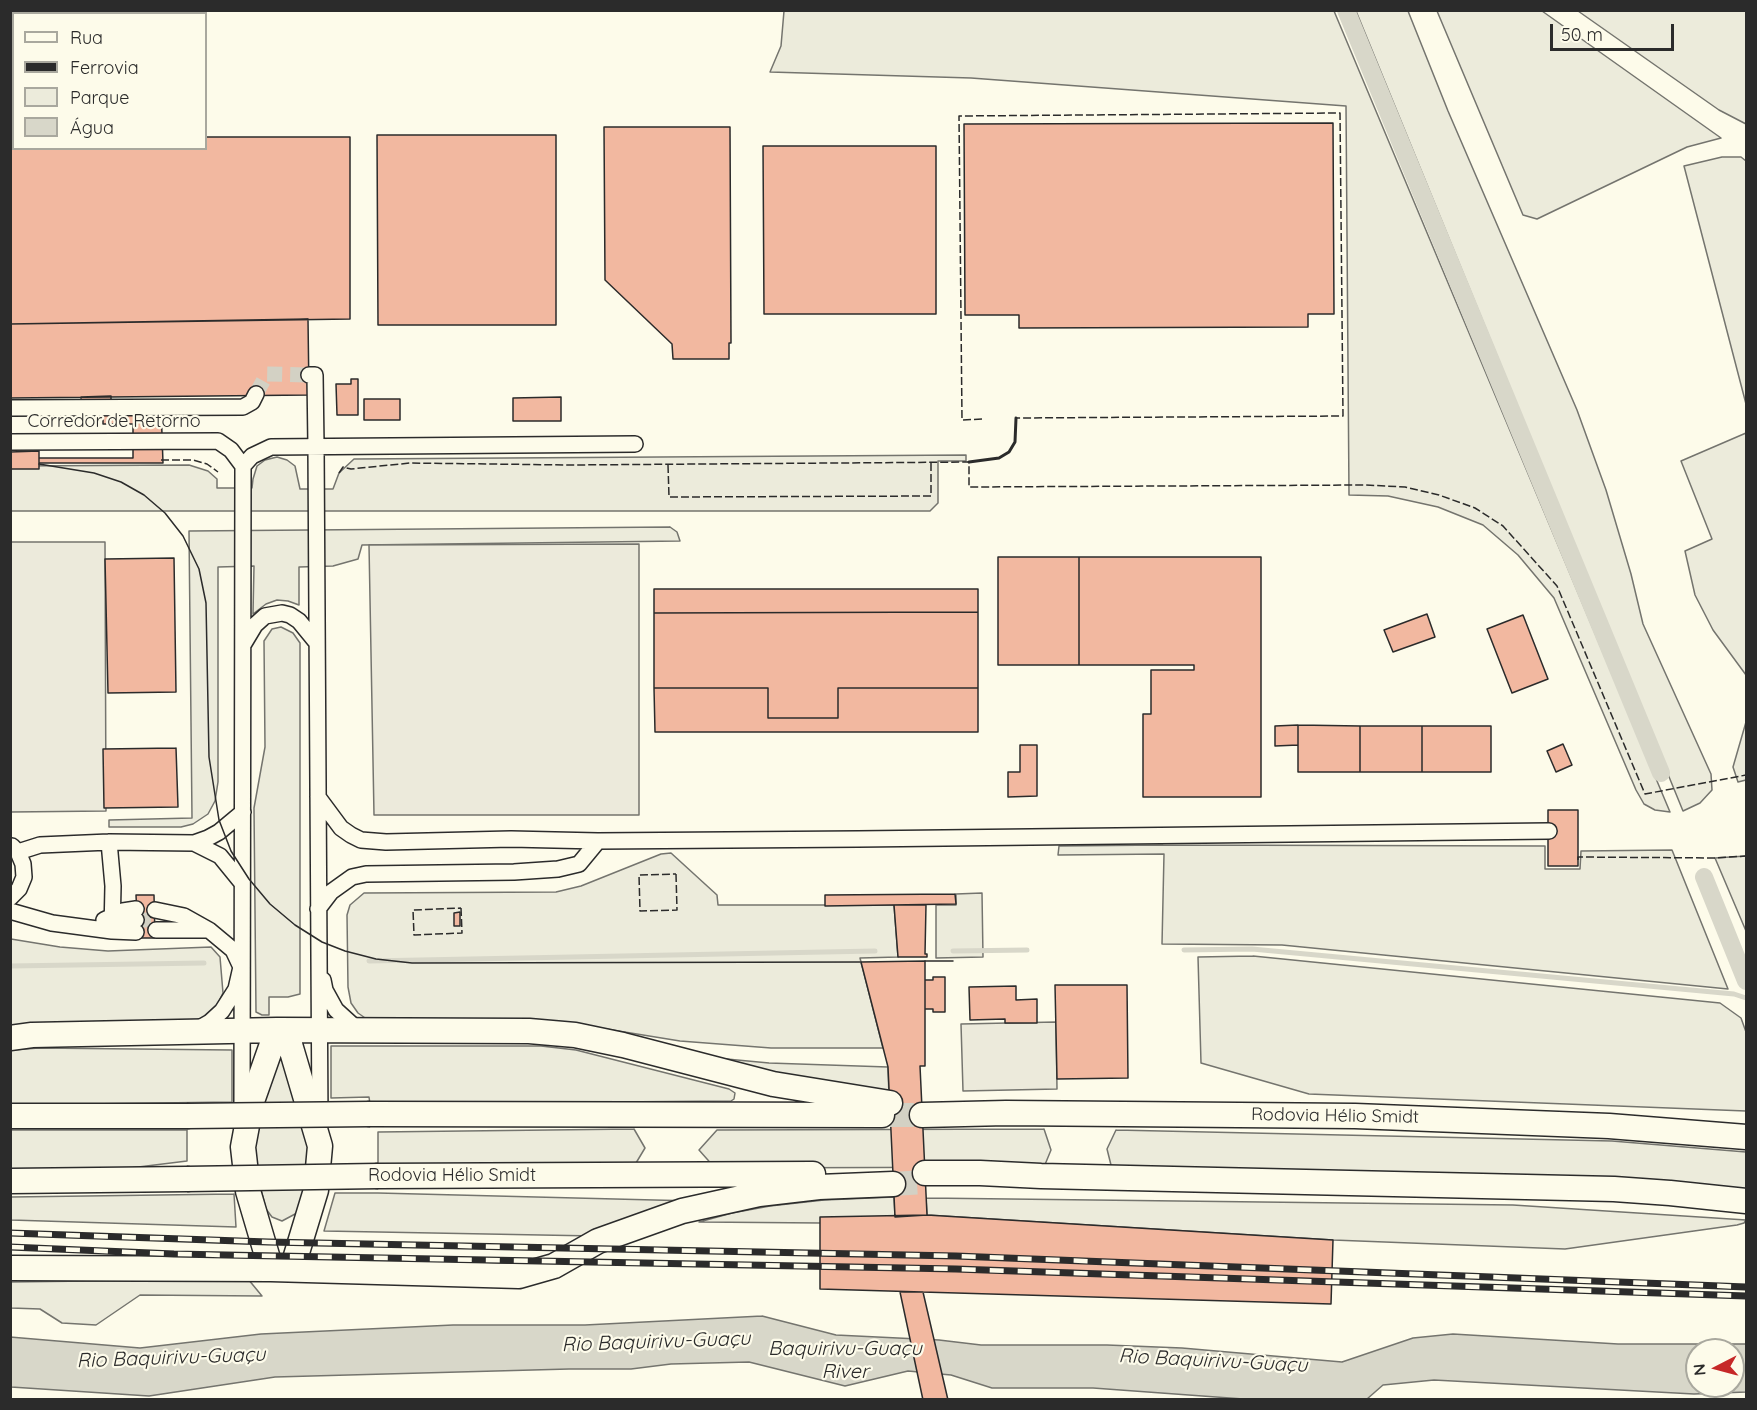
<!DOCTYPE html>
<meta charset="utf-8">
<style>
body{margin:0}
#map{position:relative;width:1757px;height:1410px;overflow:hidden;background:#fdfbea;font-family:Quicksand,sans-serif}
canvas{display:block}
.frame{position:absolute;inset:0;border:12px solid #2b2b2b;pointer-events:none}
.legend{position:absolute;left:12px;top:12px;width:195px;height:138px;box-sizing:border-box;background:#fdfbea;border:2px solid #a9a89e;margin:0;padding:8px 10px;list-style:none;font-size:18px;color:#2b2b2b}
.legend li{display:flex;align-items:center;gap:12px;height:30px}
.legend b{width:30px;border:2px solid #a9a89e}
.north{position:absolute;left:1685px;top:1338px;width:60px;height:60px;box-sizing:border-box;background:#fdfbea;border:2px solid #a9a89e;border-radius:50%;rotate:264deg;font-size:16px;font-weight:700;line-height:24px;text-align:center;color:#2b2b2b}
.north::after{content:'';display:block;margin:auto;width:21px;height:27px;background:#c62828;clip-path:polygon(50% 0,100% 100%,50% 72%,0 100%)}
.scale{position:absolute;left:1550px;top:24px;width:124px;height:27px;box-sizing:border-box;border:3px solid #2b2b2b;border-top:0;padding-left:8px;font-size:18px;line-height:21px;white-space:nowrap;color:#2b2b2b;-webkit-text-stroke:4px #fdfbea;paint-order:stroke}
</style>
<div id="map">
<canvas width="1757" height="1410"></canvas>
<div class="frame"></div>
<ul class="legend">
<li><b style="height:8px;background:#fdfbea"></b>Rua</li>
<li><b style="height:8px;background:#2b2b2b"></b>Ferrovia</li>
<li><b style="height:16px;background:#ecebdb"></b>Parque</li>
<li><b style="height:16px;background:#d8d7c9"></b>Água</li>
</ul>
<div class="north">N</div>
<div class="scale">50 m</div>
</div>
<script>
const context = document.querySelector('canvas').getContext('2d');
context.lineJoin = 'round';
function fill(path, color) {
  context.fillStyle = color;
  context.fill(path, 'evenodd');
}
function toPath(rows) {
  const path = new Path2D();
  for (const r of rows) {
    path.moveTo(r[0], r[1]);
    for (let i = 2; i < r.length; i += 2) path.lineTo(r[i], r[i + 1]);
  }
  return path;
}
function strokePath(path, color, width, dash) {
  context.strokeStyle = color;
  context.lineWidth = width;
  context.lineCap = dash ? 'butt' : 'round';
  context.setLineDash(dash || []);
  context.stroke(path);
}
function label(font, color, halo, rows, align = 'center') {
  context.font = font + ' Quicksand,sans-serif';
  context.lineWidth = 4.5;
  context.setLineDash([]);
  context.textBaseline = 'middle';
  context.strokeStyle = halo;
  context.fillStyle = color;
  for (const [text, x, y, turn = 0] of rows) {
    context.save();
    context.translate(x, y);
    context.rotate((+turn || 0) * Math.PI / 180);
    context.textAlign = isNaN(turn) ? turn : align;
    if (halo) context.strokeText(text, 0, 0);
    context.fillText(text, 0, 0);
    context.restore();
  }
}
const green = toPath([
 [784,11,1334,11,1670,812,1655,810,1644,804,1636,790,1554,598,1518,555,1483,525,1438,507,1388,496,1349,495,1346,106,971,78,770,72,781,46,784,11],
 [1356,11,1408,11,1448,111,1577,410,1606,490,1631,574,1643,624,1711,774,1712,790,1700,803,1683,811,1356,11],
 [1437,11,1542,11,1721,138,1687,147,1537,219,1523,215,1437,11],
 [1578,11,1746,11,1746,124,1719,110,1578,11],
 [1722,157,1741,157,1746,161,1746,404,1684,166,1722,157],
 [1746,433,1746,675,1713,630,1695,595,1685,551,1712,539,1681,461,1746,433],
 [966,455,966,461,938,461,938,503,930,511,11,511,10,466,189,465,208,471,217,479,217,488,252,488,253,479,257,466,265,460,277,457,287,460,295,466,300,489,333,489,339,473,354,459,966,455],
 [670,527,677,532,680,541,362,545,358,559,333,566,299,567,299,605,288,601,277,600,266,604,253,614,254,566,218,567,218,782,215,801,208,814,193,824,181,827,109,827,109,820,192,818,189,531,670,527],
 [281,627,293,633,300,643,300,994,288,997,269,997,269,1015,262,1015,256,1012,254,808,265,747,264,641,272,629,281,627],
 [1746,722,1746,780,1738,782,1733,767,1746,722],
 [1163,845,1545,846,1545,869,1580,869,1581,851,1672,850,1728,989,1282,945,1162,944,1164,854,1058,855,1059,846,1163,845],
 [671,853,717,895,718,905,894,905,898,957,860,958,883,1048,771,1048,680,1041,606,1029,538,1022,368,1020,358,1013,351,1003,348,987,347,915,350,905,364,893,556,892,581,886,661,854,671,853],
 [1746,856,1746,931,1715,858,1746,856],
 [982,893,983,957,936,958,936,905,956,905,956,894,982,893],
 [11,939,60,947,108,951,211,947,220,957,223,993,217,1005,209,1015,199,1021,11,1032,11,939],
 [1253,956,1720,1003,1741,1018,1746,1032,1746,1111,1309,1094,1201,1063,1198,957,1253,956],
 [331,1046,541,1046,576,1050,729,1089,735,1093,734,1099,731,1101,370,1104,369,1097,331,1098,331,1046],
 [39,1048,232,1050,232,1102,11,1105,11,1050,39,1048],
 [695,1056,769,1063,888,1067,889,1097,695,1056],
 [281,1057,288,1062,309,1142,303,1203,297,1213,282,1221,272,1217,266,1209,257,1174,255,1145,267,1077,281,1057],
 [634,1129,645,1148,633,1168,378,1171,378,1132,634,1129],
 [1044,1129,1051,1150,1044,1167,715,1168,699,1150,717,1130,1044,1129],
 [10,1130,187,1130,187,1161,114,1170,11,1170,10,1130],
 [1116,1130,1612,1141,1746,1152,1746,1189,1670,1183,1112,1169,1107,1149,1116,1130],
 [335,1193,378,1193,694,1201,595,1236,324,1231,335,1193],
 [234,1194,236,1227,11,1220,11,1197,234,1194],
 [894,1197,895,1217,821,1223,699,1222,732,1213,770,1206,824,1200,894,1197],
 [926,1198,1513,1205,1746,1220,1744,1223,1737,1225,1565,1249,1333,1240,927,1215,926,1198],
 [248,1279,262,1296,140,1295,96,1325,62,1323,40,1309,11,1308,10,1282,248,1279]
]);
const parking = toPath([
 [10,542,105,542,106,811,11,812,10,542],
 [639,544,639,815,374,815,369,545,639,544],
 [1056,1022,1057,1089,963,1091,961,1024,1056,1022]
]);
const water = toPath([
 [762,1316,836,1335,939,1340,981,1345,1107,1345,1182,1348,1342,1362,1413,1338,1453,1334,1618,1344,1746,1344,1746,1392,1694,1394,1434,1380,1383,1385,1367,1399,1257,1400,1093,1388,992,1388,951,1375,908,1371,845,1386,749,1362,671,1364,631,1369,569,1369,275,1377,149,1396,11,1387,10,1337,140,1348,261,1334,453,1325,585,1325,762,1316],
 [1697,1350,1733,1350,1733,1386,1697,1386,1697,1350]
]);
const stream = toPath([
 [1184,950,1252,949,1734,994,1746,998],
 [953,951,1027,950],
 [369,961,875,951],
 [10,966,204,963]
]);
const canal = toPath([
 [1346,10,1661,773],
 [1704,877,1746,981]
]);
const building = toPath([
 [1333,123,1334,314,1308,314,1308,327,1019,328,1019,315,965,315,964,124,1333,123],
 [604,127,730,127,731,343,729,343,729,359,673,359,672,344,605,280,604,127],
 [10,133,14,134,14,148,206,148,206,137,350,137,350,319,10,324,10,133],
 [377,135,556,135,556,325,378,325,377,135],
 [763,146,936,146,936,314,764,314,763,146],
 [308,319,309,395,10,398,10,324,308,319],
 [351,379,358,379,358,415,337,415,336,384,351,384,351,379],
 [111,396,111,408,161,406,163,463,39,463,39,458,133,458,133,424,103,424,103,409,81,409,81,397,111,396],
 [561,397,561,421,513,421,513,398,561,397],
 [364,399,400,399,400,420,364,420,364,399],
 [39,451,39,469,10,469,10,452,39,451],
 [998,557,1079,557,1079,665,998,665,998,557],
 [1079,557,1261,557,1261,797,1143,797,1143,714,1151,714,1151,670,1194,670,1194,665,1079,665,1079,557],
 [174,558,176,692,108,693,105,559,174,558],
 [654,589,978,589,978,612,654,613,654,589],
 [978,612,978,688,838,688,838,718,768,718,768,688,654,688,654,613,978,612],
 [1427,614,1435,637,1393,652,1384,630,1427,614],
 [1523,615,1548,679,1512,693,1487,629,1523,615],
 [654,688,768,688,768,718,838,718,838,688,978,688,978,732,655,732,654,688],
 [1298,725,1298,745,1275,746,1275,726,1298,725],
 [1298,725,1360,726,1360,772,1298,772,1298,725],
 [1360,726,1422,726,1422,772,1360,772,1360,726],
 [1422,726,1491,726,1491,772,1422,772,1422,726],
 [1563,744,1572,765,1556,772,1547,751,1563,744],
 [1020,745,1037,745,1037,796,1008,797,1008,772,1020,772,1020,745],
 [176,748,178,807,104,808,103,749,176,748],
 [1548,810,1578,810,1578,866,1548,866,1548,810],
 [955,894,956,904,825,906,825,895,955,894],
 [136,895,154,895,155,938,138,938,136,895],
 [894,905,926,905,925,954,927,954,927,957,898,957,894,905],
 [460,912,460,926,454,926,454,913,460,912],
 [925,961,925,1066,920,1066,927,1215,895,1217,888,1067,861,962,925,961],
 [933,977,945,977,945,1012,933,1012,933,1009,925,1009,925,980,933,980,933,977],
 [1055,985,1127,985,1128,1078,1057,1079,1055,985],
 [1016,986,1016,1000,1037,999,1037,1023,1005,1023,1005,1019,970,1020,969,987,1016,986],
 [927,1215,1333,1240,1331,1304,820,1289,820,1217,927,1215],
 [900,1292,923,1292,948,1400,923,1400,900,1292]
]);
const streetTunnel = toPath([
 [256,394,267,374,309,375],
 [136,920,155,920]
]);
const primaryTunnel = toPath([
 [890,1115,922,1115],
 [893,1184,925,1182]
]);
const street = toPath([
 [309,375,315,375,316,446,320,1122],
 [10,408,243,407,252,402,256,394],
 [10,442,218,441,231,450,243,466],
 [243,645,255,625,265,616,282,613,290,615,299,621,317,643],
 [318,797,341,828,351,835,361,840,386,842,511,839,598,841,858,839,1549,831],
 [109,842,113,886,112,931],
 [194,843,220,856,242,883],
 [18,852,40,845,109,842,194,843,208,838,219,832,243,812],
 [10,898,19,889,24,877,23,864,18,852,12,846],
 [318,909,331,892,352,877,366,874,514,872,558,869,579,864,598,841],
 [155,910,184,916,209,930,233,950,241,967,236,989,222,1011,210,1022,196,1030],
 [10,911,52,923,112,931,136,932],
 [104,920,123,911,136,909],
 [112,923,136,920],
 [156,930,209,930],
 [323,980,325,990,336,1010,358,1030],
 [242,1114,243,466,252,456,271,447,635,444]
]);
const primary = toPath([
 [286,1031,320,1146,316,1190,292,1269],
 [10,1038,32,1035,277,1030,529,1031,575,1035,623,1045,773,1084,890,1103],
 [370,1114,882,1115],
 [922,1115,1006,1113,1355,1116,1609,1126,1746,1137],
 [10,1116,187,1116],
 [925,1173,980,1173,1041,1176,1614,1189,1670,1193,1746,1201],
 [378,1176,813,1174],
 [10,1181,187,1179],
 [10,1268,271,1269,519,1276,554,1266,598,1241,682,1211,759,1194,819,1187,893,1184],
 [271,1269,248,1191,243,1147,251,1104,277,1030]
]);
const tram = toPath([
 [39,464,94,473,121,482,144,495,165,513,183,536,199,569,206,603,209,757,219,820,231,851,249,879,270,904,295,925,322,942,345,951,376,959,412,963,860,962],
 [925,961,953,961]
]);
const rail = toPath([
 [10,1233,268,1242,956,1256,1746,1287],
 [10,1247,174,1254,956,1269,1746,1296]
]);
const primaryBridge = toPath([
 [187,1116,370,1114],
 [187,1179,378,1176]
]);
const fence = toPath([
 [982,419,962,420,959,116,1340,113,1343,416,1016,418],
 [161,460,193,460,207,464,218,472],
 [668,465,669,497,931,496,931,462],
 [339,473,343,467,351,469,410,463,569,465,969,462,969,487,1366,485,1405,487,1439,495,1475,508,1503,526,1557,586,1645,794,1746,775],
 [1578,860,1578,857,1715,858,1746,856],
 [676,874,677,910,640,911,639,875,676,874],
 [461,908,462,933,414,935,413,910,461,908]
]);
const wall = toPath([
 [969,462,999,458,1009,452,1015,442,1016,418]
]);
const streetNames = [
 ["Corredor de Retorno",114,422],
 ["Rodovia Hélio Smidt",1335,1116,1],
 ["Rodovia Hélio Smidt",452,1176]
];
const waterNames = [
 ["Rio Baquirivu-Guaçu",656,1342,-2],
 ["Baquirivu-Guaçu",845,1349],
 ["River",845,1372],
 ["Rio Baquirivu-Guaçu",171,1358,-2],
 ["Rio Baquirivu-Guaçu",1213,1361,3]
];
fill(green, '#ecebdb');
strokePath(green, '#74746e', 1.5);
fill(parking, '#eceadb');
strokePath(parking, '#74746e', 1.5);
fill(water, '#d8d7c9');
strokePath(water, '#74746e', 1.5);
strokePath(stream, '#d8d7c9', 5);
strokePath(canal, '#d8d7c9', 18);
fill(building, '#f2b8a0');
strokePath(building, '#2b2b2b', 1.5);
strokePath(streetTunnel, '#d3d1c4', 15, [15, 8]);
strokePath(primaryTunnel, '#d3d1c4', 24, [24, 12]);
strokePath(street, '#2b2b2b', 18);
strokePath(primary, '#2b2b2b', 27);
strokePath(street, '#fdfbea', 15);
strokePath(primary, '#fdfbea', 24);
strokePath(tram, '#2b2b2b', 1.5);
strokePath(rail, '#2b2b2b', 7);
strokePath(rail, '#fdfbea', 4.5, [14]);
strokePath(primaryBridge, '#2b2b2b', 27, []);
strokePath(primaryBridge, '#fdfbea', 24);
strokePath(fence, '#2b2b2b', 1.5, [8, 3]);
strokePath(wall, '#2b2b2b', 3);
label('18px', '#2b2b2b', '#fdfbea', streetNames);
label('italic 20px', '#2b2b2b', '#fdfbea', waterNames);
</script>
